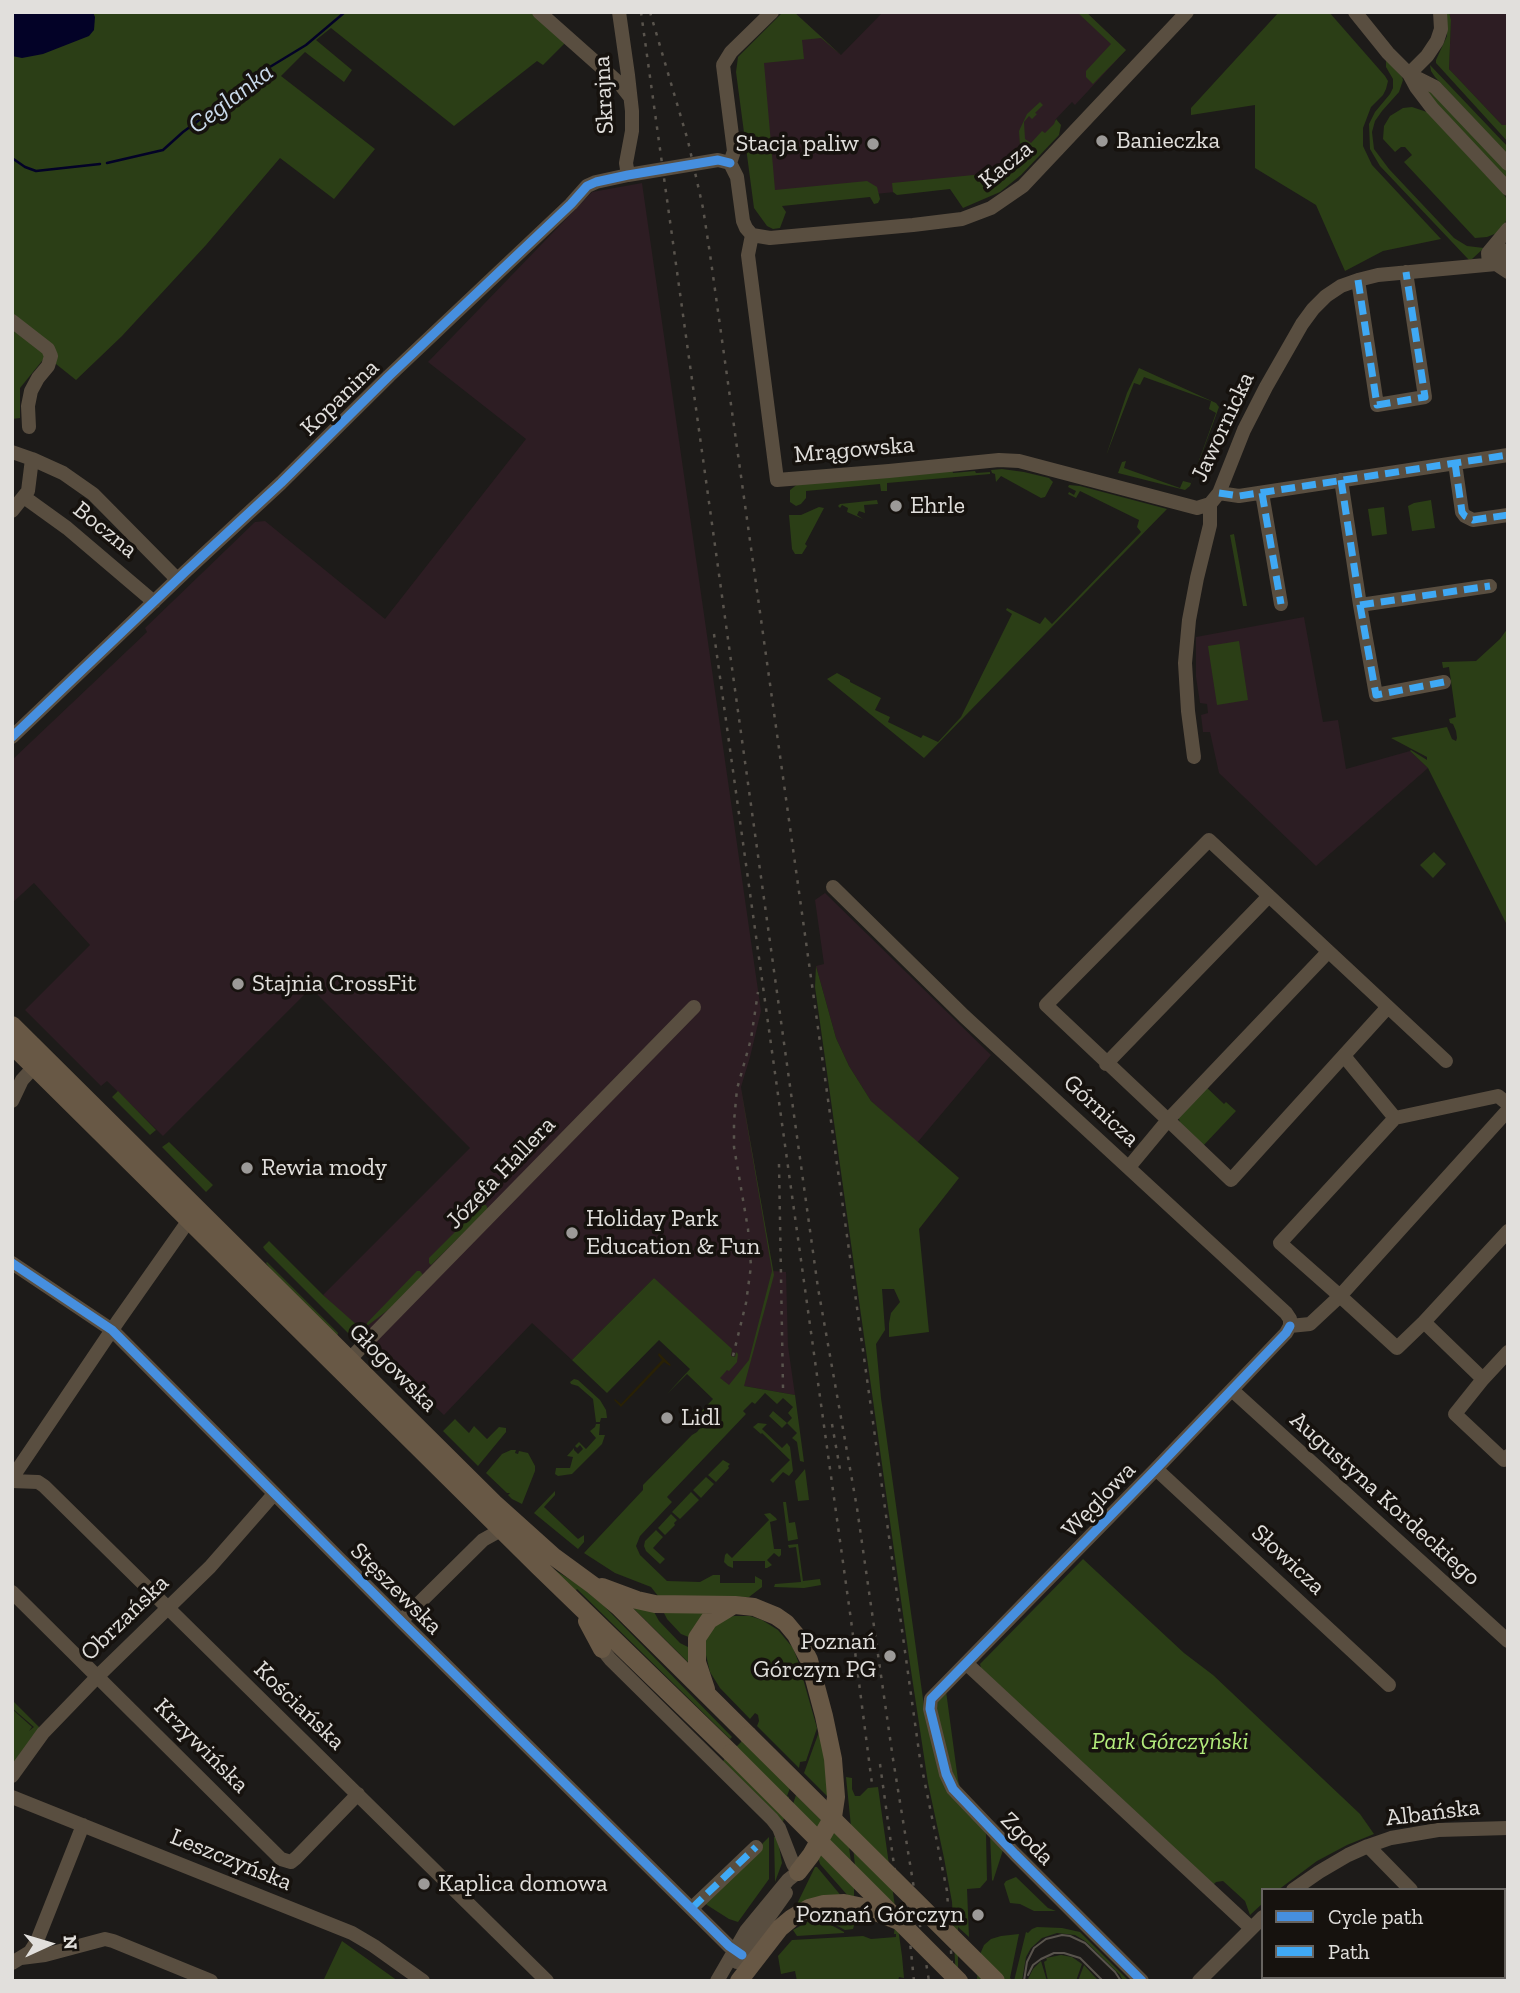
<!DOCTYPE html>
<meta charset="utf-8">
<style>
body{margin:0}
#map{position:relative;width:1520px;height:1993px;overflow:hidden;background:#1d1b19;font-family:"Zilla Slab",serif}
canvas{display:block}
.frame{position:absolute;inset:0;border:14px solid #e1dfdc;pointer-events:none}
.legend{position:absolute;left:1261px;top:1888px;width:245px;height:91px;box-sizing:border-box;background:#16120e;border:2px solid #676460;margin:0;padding:9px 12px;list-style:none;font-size:21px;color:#e1dfdc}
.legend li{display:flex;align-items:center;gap:14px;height:35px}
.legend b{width:35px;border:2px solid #676460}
.north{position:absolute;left:14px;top:1909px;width:70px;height:70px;-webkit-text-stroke:5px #16120e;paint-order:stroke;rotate:86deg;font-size:19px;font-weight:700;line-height:28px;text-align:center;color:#e1dfdc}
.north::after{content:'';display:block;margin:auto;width:24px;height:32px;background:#e1dfdc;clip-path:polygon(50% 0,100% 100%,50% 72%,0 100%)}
</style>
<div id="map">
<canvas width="1520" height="1993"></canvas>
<div class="frame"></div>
<ul class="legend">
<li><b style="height:9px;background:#468fdf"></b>Cycle path</li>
<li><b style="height:9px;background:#3fa9f5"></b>Path</li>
</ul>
<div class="north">N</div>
</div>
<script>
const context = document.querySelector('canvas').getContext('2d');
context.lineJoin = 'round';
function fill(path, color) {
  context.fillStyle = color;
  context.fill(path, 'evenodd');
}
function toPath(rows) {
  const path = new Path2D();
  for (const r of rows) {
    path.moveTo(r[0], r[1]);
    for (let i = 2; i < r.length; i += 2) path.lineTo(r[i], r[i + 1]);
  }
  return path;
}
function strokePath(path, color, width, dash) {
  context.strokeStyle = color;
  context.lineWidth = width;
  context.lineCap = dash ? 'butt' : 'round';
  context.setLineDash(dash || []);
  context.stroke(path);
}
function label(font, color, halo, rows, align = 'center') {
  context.font = font + ' "Zilla Slab",serif';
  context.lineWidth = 7;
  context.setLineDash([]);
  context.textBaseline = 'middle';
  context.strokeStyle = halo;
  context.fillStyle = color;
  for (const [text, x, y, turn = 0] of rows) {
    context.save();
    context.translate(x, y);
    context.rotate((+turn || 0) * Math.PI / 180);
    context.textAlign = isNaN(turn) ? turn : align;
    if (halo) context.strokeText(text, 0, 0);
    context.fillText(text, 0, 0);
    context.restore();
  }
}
const industrial = toPath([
 [794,12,841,55,883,12,1086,12,1126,50,1075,105,1072,102,1055,120,1055,126,996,182,774,204,762,60],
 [1449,12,1508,12,1508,125,1502,125,1449,69,1451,20],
 [642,183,761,1011,750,1057,741,1087,773,1271,786,1272,788,1346,795,1395,744,1386,729,1402,654,1278,572,1360,532,1323,444,1415,372,1349,374,1345,323,1295,470,1148,311,988,163,1136,107,1081,101,1086,25,1010,90,945,34,883,12,903,12,760,147,632,145,628,255,522,265,521,385,619,526,439,428,362,592,192],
 [825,893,991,1055,917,1143,871,1101,849,1066,836,1038,816,966,824,964,815,900]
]);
const education = toPath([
 [1304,617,1323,722,1338,720,1346,769,1410,751,1428,768,1316,866,1219,773,1210,732,1203,732,1201,715,1208,713,1207,704,1200,703,1196,677,1196,637]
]);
const green = toPath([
 [12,12,532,12,565,43,543,65,537,61,454,126,331,28,316,40,352,70,344,82,305,52,281,76,375,149,334,199,280,158,206,245,122,336,76,380,46,356,20,388,20,418,12,419],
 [783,12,794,12,841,55,821,38,802,40,804,59,764,63,775,190,867,181,877,187,880,199,878,203,874,204,870,197,782,206,786,212,780,228,773,229,767,226,754,208,736,72,738,57],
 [1077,12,1086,12,1126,50,1093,84,1086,77,1086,71,1111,44],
 [1279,12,1329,12,1385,76,1388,81,1386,89,1383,95,1371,107,1363,128,1363,146,1372,165,1441,239,1383,251,1345,271,1316,205,1255,168,1255,105,1191,115,1191,108],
 [1447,12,1449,12,1451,20,1449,69,1502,125,1508,125,1508,142,1436,63,1436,60,1447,36],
 [1386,59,1402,77,1403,80,1399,92,1382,111,1375,121,1372,132,1374,149,1389,169,1454,238,1467,246,1484,248,1472,259,1469,260,1380,166,1370,149,1369,124,1375,112,1390,94,1393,88,1393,79,1386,67],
 [1430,65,1508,147,1508,156,1435,77,1431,71],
 [1420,82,1436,95,1508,171,1508,182,1426,94],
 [1040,102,1043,105,1035,113,1037,114,1032,119,1029,116,1024,122,1025,139,1031,143,1042,131,1045,133,1054,124,1056,119,1061,125,1059,135,1021,175,1000,192,963,208,950,189,897,195,893,192,892,183,994,173,1020,145,1019,131,1027,114],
 [1412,107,1427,112,1504,194,1508,202,1508,217,1504,225,1497,233,1487,237,1475,238,1404,162,1412,155,1405,147,1401,147,1395,152,1383,139,1384,126,1390,116,1403,108],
 [1139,368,1216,403,1219,407,1190,486,1185,490,1118,473,1122,462,1126,461,1124,468,1180,488,1183,481,1191,483,1216,413,1209,409,1211,401,1144,377,1140,385,1134,383,1106,456,1127,393],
 [952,469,953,473,975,471,976,473,990,472,990,474,887,483,887,491,881,491,880,484,806,491,806,498,801,504,796,506,790,502,790,490,799,483],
 [1002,469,1024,472,1049,478,1053,482,1045,497,1041,498,1001,476,996,482,995,474,992,473,991,470],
 [1069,485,1080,486,1167,509,924,758,827,679,837,673,850,680,850,682,881,698,875,710,890,717,888,722,921,738,923,735,938,742,961,717,1012,614,1006,610,1007,608,1040,624,1045,617,1052,624,1141,532,1137,527,1139,520,1080,491,1076,498,1068,494,1069,492,1074,495,1076,491,1068,487],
 [877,500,878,504,864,505,865,513,859,511,857,515,863,519,847,512,848,508,842,505,840,508,838,506,840,504],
 [1431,500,1435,528,1412,531,1408,506,1414,503],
 [819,507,824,508,805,544,807,546,802,554,795,554,792,549,789,515,801,515],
 [1384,507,1387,534,1372,536,1368,509],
 [1234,534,1247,606,1243,606,1230,535],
 [1508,628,1508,927,1428,768,1410,751,1411,750,1427,760,1427,757,1391,738,1447,727,1452,739,1456,741,1457,738,1456,731,1453,724,1450,723,1449,719,1456,717,1449,667,1443,668,1442,662,1476,661,1500,639],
 [1239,641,1248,700,1217,705,1208,646],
 [1434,852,1446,864,1433,878,1420,865],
 [816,966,836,1038,849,1066,871,1101,959,1178,919,1229,929,1332,889,1337,889,1323,891,1313,900,1302,894,1289,882,1289,885,1330,876,1344,881,1398,924,1706,943,1777,984,1829,986,1834,987,1880,980,1888,967,1889,969,1937,958,1927,958,1981,956,1981,952,1902,944,1858,928,1783,910,1664,815,987],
 [740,1084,774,1275,744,1386,795,1395,804,1462,800,1461,797,1442,792,1438,797,1433,787,1423,782,1428,769,1416,773,1411,787,1423,792,1418,788,1413,793,1407,783,1398,777,1404,765,1393,755,1404,752,1402,743,1411,746,1414,667,1497,672,1502,640,1536,636,1546,640,1555,667,1581,700,1582,713,1575,720,1575,720,1583,755,1583,755,1576,762,1580,762,1587,749,1597,661,1596,658,1596,651,1587,615,1573,584,1553,643,1490,643,1485,692,1435,697,1432,704,1423,697,1416,713,1399,687,1374,667,1394,690,1369,659,1340,607,1393,572,1360,654,1278,732,1349,731,1356,735,1357,736,1352,738,1354,737,1362,729,1371,727,1370,720,1378,729,1385,749,1360,772,1271],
 [1205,1086,1224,1104,1226,1102,1236,1111,1202,1147,1181,1127,1178,1115],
 [118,1091,156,1130,150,1135,112,1097],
 [169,1142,213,1185,206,1192,162,1147],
 [482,1205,486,1205,488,1209,431,1265,429,1263,429,1258],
 [269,1241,323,1295,358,1326,364,1326,365,1329,354,1339,265,1250,263,1247],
 [267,1262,338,1333,337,1337,281,1283,266,1263],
 [417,1271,420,1271,423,1275,392,1307,367,1326,367,1323],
 [574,1379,578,1380,600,1400,606,1410,607,1418,601,1418,600,1422,596,1422,593,1399,578,1386,571,1384,570,1382],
 [455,1419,469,1433,474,1426,487,1439,499,1427,506,1428,506,1432,478,1466,443,1431],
 [758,1423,767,1424,762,1429,782,1448,787,1443,790,1447,793,1471,789,1476,783,1472,773,1483,770,1480,790,1460,762,1433,761,1434,753,1427],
 [596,1424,600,1424,599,1435,605,1435,602,1444,572,1474,558,1476,555,1474,556,1468,570,1468,573,1457,567,1456,574,1448,574,1450,578,1454,583,1449,580,1445,577,1448,575,1446,579,1442,586,1449,596,1438,590,1431,595,1427],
 [511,1450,516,1450,515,1453,518,1454,519,1451,528,1453,535,1466,535,1471,522,1504,512,1499,508,1495,510,1493,507,1493,486,1473,502,1454],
 [723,1460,730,1464,728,1466,729,1468,716,1482,708,1475],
 [805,1469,809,1500,798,1501,795,1481],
 [706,1477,714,1484,701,1498,693,1490],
 [555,1491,555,1495,544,1507,578,1539,584,1535,584,1542,578,1549,534,1513],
 [691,1492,699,1500,680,1519,672,1512],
 [786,1502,789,1523,795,1522,798,1539,788,1541,783,1502],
 [770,1513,776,1518,777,1520,770,1522,774,1549,781,1549,781,1555,779,1557,774,1553,767,1560,772,1565,767,1568,765,1568,765,1561,733,1561,733,1568,728,1566,724,1562,725,1555,727,1553,732,1558,769,1520,764,1514],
 [671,1514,677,1520,674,1523,675,1525,665,1535,658,1528],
 [656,1530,663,1537,653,1548,665,1559,660,1564,646,1551,644,1546,645,1541],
 [798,1544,803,1581,820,1579,821,1585,804,1588,774,1587,775,1584,801,1582,796,1547,789,1548,788,1545],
 [1083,1559,1184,1653,1213,1675,1360,1814,1374,1834,1347,1845,1317,1861,1278,1890,1263,1890,1263,1903,1250,1915,1245,1901,1223,1881,1216,1882,1212,1886,982,1672,980,1664],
 [553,1569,579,1585,603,1605,732,1737,730,1739,577,1589,575,1591],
 [633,1608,653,1610,659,1621,680,1643,690,1648,692,1666],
 [663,1611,709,1611,691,1638,681,1634,667,1619],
 [734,1616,750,1616,762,1620,778,1630,793,1648,798,1661,817,1728,806,1761,800,1762,799,1768,757,1726,759,1721,758,1715,755,1713,750,1719,720,1688,710,1672,705,1651,706,1639,711,1629,728,1617],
 [946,1691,958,1780,961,1791,957,1787,936,1714,938,1698],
 [12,1700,40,1728,12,1767,12,1709,32,1727,29,1731,34,1727,12,1708],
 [820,1729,828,1775,829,1798,804,1773],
 [742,1741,790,1788,787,1796,789,1797,789,1800,736,1747],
 [725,1759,784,1818,783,1822,722,1762],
 [846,1777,852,1778,852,1789,855,1796,860,1796,868,1788,878,1787,902,1956,904,1978,899,1977,898,1981,797,1981,795,1971,781,1974,778,1956,792,1940,863,1936,871,1939,896,1937,896,1934,894,1934,895,1924,855,1866],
 [796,1795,822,1821,818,1829,793,1804],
 [833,1831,849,1847,851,1862,828,1840],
 [990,1835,1003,1850,993,1881,992,1880],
 [777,1836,782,1863,775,1882,774,1837],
 [769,1837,769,1879,738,1922,729,1919,707,1905,704,1902],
 [820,1854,854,1887,854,1897,849,1897,820,1864,818,1857],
 [815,1867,817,1867,853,1910,856,1919,853,1929,845,1930,797,1904],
 [1016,1877,1048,1908,1056,1911,1034,1911,1020,1904,1010,1903,1004,1884,1006,1881],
 [816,1917,844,1932,844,1933,797,1936,793,1930],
 [1037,1927,1062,1928,1080,1932,1129,1981,1123,1981,1120,1975,1085,1941,1075,1935,1057,1933,1042,1938,1031,1948,1026,1957,1022,1981,1014,1981,1026,1932,1028,1933,1032,1929],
 [1019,1934,1010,1978,1013,1981,977,1981,978,1959,984,1945,991,1939,1001,1936],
 [342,1941,398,1981,326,1981,324,1979],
 [1061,1955,1072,1957,1082,1964,1076,1981,1048,1981,1044,1962,1047,1960,1046,1958],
 [1041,1961,1047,1981,1027,1981,1033,1969],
 [1084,1965,1093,1975,1099,1981,1078,1981]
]);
const sand = toPath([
 [659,1353,671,1365,670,1366,664,1362,621,1407,614,1400,615,1399,621,1404,662,1360,658,1355]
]);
const water = toPath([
 [12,12,93,12,95,17,94,30,89,36,43,54,22,58,12,56]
]);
const stream = toPath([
 [12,158,25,167,36,171,100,164],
 [107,163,163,150,183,132,240,90,260,73,306,45,345,12]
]);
const minor = toPath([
 [539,12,619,83,630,97],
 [619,12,628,75,632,111,632,131,626,163,628,175],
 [1355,12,1388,53,1409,74,1416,87,1432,108,1508,189],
 [1409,74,1435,87,1508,164],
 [1409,74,1427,56,1437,41,1441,29,1440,12],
 [730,163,734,151,723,65,731,52,772,12],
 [730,163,737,177,743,221,746,228,752,235],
 [752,235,748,255,777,480,889,471,999,460,1019,461,1197,508,1210,504],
 [752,235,770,238,913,225,962,219,991,208,1023,186,1187,12],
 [1489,264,1488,253,1508,229],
 [1496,264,1508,250],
 [1358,280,1377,405,1425,397,1406,272],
 [12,321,48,349,51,356,48,366,38,378,31,391,28,406,29,427],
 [12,452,32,459,63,473,93,494,177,579],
 [1455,463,1462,512,1465,516,1473,520,1508,515],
 [1341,480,1360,605,1376,695,1444,682],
 [1219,493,1239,496,1508,455],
 [1262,493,1281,604],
 [24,497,67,528,154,602],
 [12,511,28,491,32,459],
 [1360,605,1490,586],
 [12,737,185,572,281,483,389,376,571,204,587,186,596,182,628,175,718,160,730,163],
 [1194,757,1188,711,1185,663,1189,620,1197,578,1210,525,1210,504,1219,493,1244,430,1266,387,1302,324,1313,309,1326,296,1341,286,1358,280,1378,275,1496,264,1508,272],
 [833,887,964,1016,1286,1313,1290,1319,1290,1326],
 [1328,952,1168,1120,1231,1180,1387,1008],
 [1344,1056,1395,1118],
 [1106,1064,1268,897],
 [12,1101,22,1080,34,1067],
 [1395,1118,1280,1243,1340,1296,1508,1110],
 [1395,1118,1498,1096,1508,1104],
 [1129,1167,1168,1120,1046,1005,1209,840,1446,1061],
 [12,1263,112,1330,401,1621,729,1946,742,1955],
 [1424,1322,1483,1379],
 [1290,1326,1310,1324,1340,1296,1397,1348,1424,1322,1508,1231],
 [1508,1352,1483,1379,1455,1414,1504,1460,1508,1456],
 [343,1366,694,1007],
 [1232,1390,1508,1641],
 [1156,1469,1389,1685],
 [12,1478,118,1321,189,1220],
 [12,1481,38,1482,44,1486,547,1981],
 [12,1592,281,1859,291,1862,296,1858,358,1794],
 [401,1621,483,1540,501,1530],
 [602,1649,610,1659,772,1819,779,1828,793,1864,798,1872],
 [967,1664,1251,1928],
 [12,1776,43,1733,98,1676,210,1567,274,1494],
 [12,1797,352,1933,374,1946,423,1981],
 [1368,1846,1411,1890],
 [1293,1890,1319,1872,1348,1855,1368,1846,1391,1838,1438,1830,1508,1828],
 [692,1908,756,1847],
 [21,1958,45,1955,105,1939,113,1941,211,1981],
 [737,1962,786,1893],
 [12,1963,30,1952,37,1941,83,1825],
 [1319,1977,1322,1981],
 [1498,1977,1502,1981],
 [717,1981,746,1931,788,1880,798,1872],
 [1142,1981,1015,1854,953,1789,946,1774,930,1709,931,1699,1156,1469,1286,1333,1290,1326],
 [1199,1981,1263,1917]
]);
const major = toPath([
 [12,1025,494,1503,553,1556,594,1586,619,1607,748,1735],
 [12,1045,538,1566,731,1753],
 [602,1587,637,1600,655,1604,735,1605,754,1607,776,1616,786,1623,796,1635,809,1660,824,1716,833,1759,836,1797,833,1817,811,1855,798,1872],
 [587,1621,602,1649],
 [706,1689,697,1662,697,1638,709,1620,732,1606],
 [739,1981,780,1928,792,1918,809,1908,824,1904,844,1903,863,1907,899,1921]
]);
const tram = toPath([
 [1028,1975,1033,1965,1041,1959,1054,1953,1064,1953,1080,1958,1103,1981],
 [1024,1981,1027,1962,1034,1948,1046,1939,1062,1935,1070,1936,1085,1943,1115,1972,1121,1981]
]);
const rail = toPath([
 [641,12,818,1288,857,1508,893,1759,929,1981],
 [650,12,688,141,703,208,710,254,920,1759,947,1891,953,1981],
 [714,634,851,1620,872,1784],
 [779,1164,783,1388],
 [733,1356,746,1303,751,1266,748,1229,734,1147,734,1121,737,1089,751,1039,758,992],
 [832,1424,841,1475],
 [880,1764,898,1894],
 [904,1883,914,1981]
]);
const majorBridge = toPath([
 [748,1735,996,1981],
 [731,1753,959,1981]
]);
const quiet = toPath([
 [1358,280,1377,405,1425,397,1406,272],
 [1455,463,1462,512,1465,516,1473,520,1508,515],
 [1341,480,1360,605,1376,695,1444,682],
 [1219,493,1239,496,1508,455],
 [1262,493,1281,604],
 [1360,605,1490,586],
 [692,1908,756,1847]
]);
const cycleway = toPath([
 [12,737,185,572,281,483,389,376,571,204,587,186,596,182,628,175,718,160,730,163],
 [12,1263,112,1330,401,1621,729,1946,742,1955],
 [1142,1981,1015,1854,953,1789,946,1774,930,1709,931,1699,1156,1469,1286,1333,1290,1326]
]);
const markers = [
 [1102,141,7,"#9c9a98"],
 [873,144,7,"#9c9a98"],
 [896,506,7,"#9c9a98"],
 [238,984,7,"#9c9a98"],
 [247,1168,7,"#9c9a98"],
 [572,1233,7,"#9c9a98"],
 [667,1418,7,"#9c9a98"],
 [890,1656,7,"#9c9a98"],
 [424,1884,7,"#9c9a98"],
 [978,1915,7,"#9c9a98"]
];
const streetNames = [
 ["Skrajna",604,95,-93],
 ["Kacza",1006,165,-39],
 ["Kopanina",340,398,-44],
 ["Jawornicka",1223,427,-65],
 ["Mrągowska",854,450,-5],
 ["Boczna",105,530,39],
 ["Górnicza",1101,1111,43],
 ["Józefa Hallera",501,1173,-46],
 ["Głogowska",393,1368,45],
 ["Augustyna Kordeckiego",1385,1499,42],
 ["Węglowa",1099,1500,-46],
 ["Słowicza",1288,1560,43],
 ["Stęszewska",396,1589,45],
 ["Obrzańska",125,1618,-44],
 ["Kościańska",299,1706,44],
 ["Krzywińska",201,1746,45],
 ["Albańska",1433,1813,-7],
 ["Zgoda",1027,1839,45],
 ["Leszczyńska",231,1860,22]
];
const poiNames = [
 ["Banieczka",1116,141],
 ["Stacja paliw",859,144,"right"],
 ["Ehrle",910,506],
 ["Stajnia CrossFit",252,984],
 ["Rewia mody",261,1168],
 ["Holiday Park",586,1219],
 ["Education & Fun",586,1247],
 ["Lidl",681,1418],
 ["Poznań",876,1642,"right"],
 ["Górczyn PG",876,1670,"right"],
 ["Kaplica domowa",438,1884],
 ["Poznań Górczyn",964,1915,"right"]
];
const parkNames = [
 ["Park Górczyński",1170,1742]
];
const waterNames = [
 ["Ceglanka",231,99,-37]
];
fill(industrial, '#2d1d23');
fill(education, '#2c1d23');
fill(green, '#2b3e16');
fill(sand, '#292105');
fill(water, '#030227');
strokePath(stream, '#030227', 2.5);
strokePath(minor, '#594e40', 14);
strokePath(major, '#685845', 18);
strokePath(tram, '#59544d', 2);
strokePath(rail, '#59544d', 2.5, [3.5, 7]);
strokePath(majorBridge, '#685845', 18);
strokePath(quiet, '#3fa9f5', 7, [14, 7]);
strokePath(cycleway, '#468fdf', 9);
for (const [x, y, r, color] of markers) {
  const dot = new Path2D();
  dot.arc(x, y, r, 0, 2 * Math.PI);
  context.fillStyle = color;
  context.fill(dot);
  strokePath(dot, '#16120e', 2.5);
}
label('24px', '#e1dfdc', '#16120e', streetNames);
label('24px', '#e1dfdc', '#16120e', poiNames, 'left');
label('italic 24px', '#b3ec7c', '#16120e', parkNames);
label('italic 26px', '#c9d9eb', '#16120e', waterNames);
</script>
